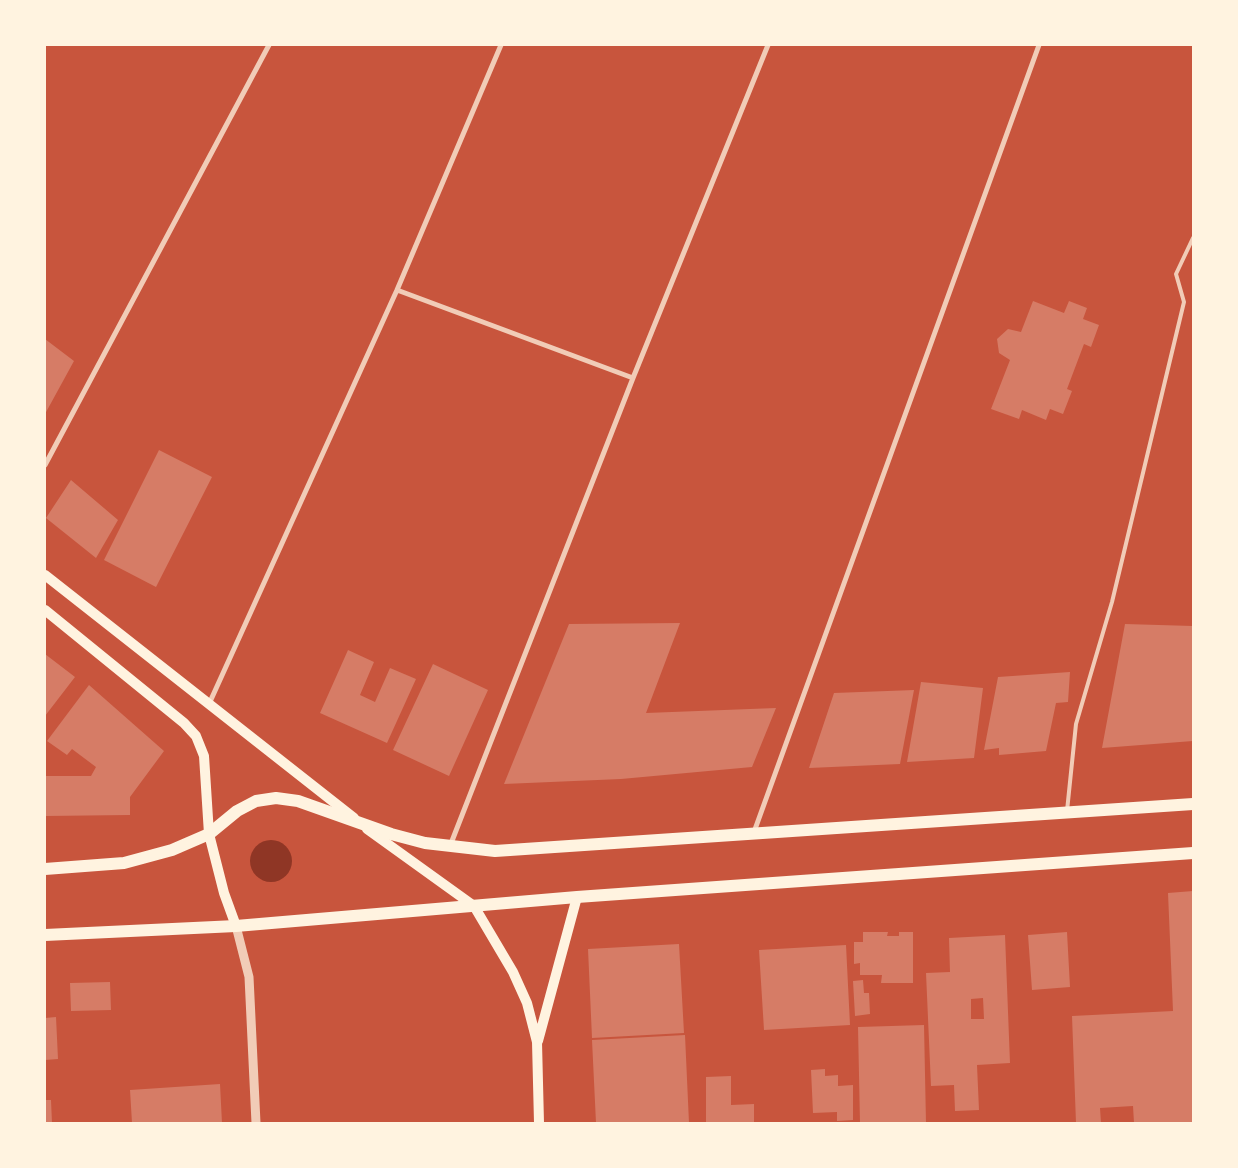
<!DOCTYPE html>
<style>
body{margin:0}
#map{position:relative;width:1238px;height:1168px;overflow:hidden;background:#c8553d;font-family:"Fira Sans",sans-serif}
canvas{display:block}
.frame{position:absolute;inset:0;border:46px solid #fff3e0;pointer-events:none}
</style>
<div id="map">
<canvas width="1238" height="1168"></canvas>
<div class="frame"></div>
</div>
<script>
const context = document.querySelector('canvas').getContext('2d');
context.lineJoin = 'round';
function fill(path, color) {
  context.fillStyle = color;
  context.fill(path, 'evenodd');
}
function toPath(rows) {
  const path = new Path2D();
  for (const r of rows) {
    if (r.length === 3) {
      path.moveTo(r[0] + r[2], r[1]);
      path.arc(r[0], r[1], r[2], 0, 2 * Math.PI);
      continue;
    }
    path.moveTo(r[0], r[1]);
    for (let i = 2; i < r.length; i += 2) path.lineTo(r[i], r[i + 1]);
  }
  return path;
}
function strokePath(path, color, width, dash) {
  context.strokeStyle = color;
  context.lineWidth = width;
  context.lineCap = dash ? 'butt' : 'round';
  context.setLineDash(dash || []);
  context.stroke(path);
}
const water = toPath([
 [271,861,21]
]);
const building = toPath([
 [1033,301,1064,313,1069,301,1087,308,1083,319,1099,325,1091,347,1084,344,1067,389,1072,391,1063,414,1050,409,1046,420,1022,410,1019,419,991,409,1010,360,999,353,997,339,1008,329,1021,332],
 [45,339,74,361,45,414],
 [159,450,212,477,156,587,104,560],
 [71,480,118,520,96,558,46,518],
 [680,623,646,713,776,708,752,767,621,779,504,784,569,624],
 [1125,624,1193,626,1193,741,1102,748],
 [348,650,374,662,360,695,375,702,390,668,416,679,387,743,320,713],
 [45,654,75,677,45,716],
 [433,664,488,690,449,776,393,750],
 [1070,672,1068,702,1056,703,1046,751,999,755,999,748,984,750,998,677],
 [921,682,983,688,974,758,907,762],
 [89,685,164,751,130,797,130,815,45,816,45,776,91,776,96,767,72,749,67,755,47,741],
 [914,690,900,764,809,768,834,693],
 [1193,891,1193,1122,1134,1123,1133,1106,1100,1108,1101,1123,1076,1123,1072,1016,1173,1011,1168,893],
 [863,932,888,932,887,936,899,936,899,932,913,932,913,983,881,983,882,975,860,975,860,963,854,964,854,942,863,942],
 [1067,932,1070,987,1032,990,1028,935],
 [1005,935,1010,1063,977,1065,979,1110,955,1111,954,1085,931,1086,926,973,950,972,949,938],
 [983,998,984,1019,971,1019,971,999],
 [679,944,684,1033,592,1038,588,949],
 [846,945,850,1025,764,1030,759,950],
 [863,980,864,993,869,993,870,1014,855,1016,853,981],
 [110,982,111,1010,71,1011,70,983],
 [56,1017,58,1059,45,1060,45,1018],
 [924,1025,926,1123,860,1123,858,1027],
 [685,1035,689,1123,596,1123,592,1040],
 [825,1069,825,1076,838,1075,838,1086,853,1085,853,1120,837,1121,837,1112,813,1113,811,1070],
 [731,1076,731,1105,754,1104,754,1122,706,1122,706,1077],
 [220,1084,222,1123,132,1123,130,1090],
 [45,1100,51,1100,52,1123,45,1123]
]);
const service = toPath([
 [1067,811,1076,724,1112,602,1184,302,1176,274,1193,238]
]);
const minor = toPath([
 [397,290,633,378],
 [45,465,269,45],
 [209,704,397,290,501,45],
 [754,832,1039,45],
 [450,846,633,378,768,45]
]);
const tertiary = toPath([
 [236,926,249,977,256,1123]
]);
const secondary = toPath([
 [45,575,354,818],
 [45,610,184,723,196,736,204,756,209,834,224,893,236,926],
 [367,829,474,906,513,972,527,1003,537,1042,539,1123],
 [538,1041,577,897]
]);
const primary = toPath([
 [45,869,124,863,172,850,209,834,237,811,256,801,276,798,298,801,391,834,425,843,495,851,1193,804],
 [45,935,236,926,577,897,1193,853]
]);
fill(water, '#8f3625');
fill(building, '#d67c66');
strokePath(service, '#f1ccb7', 4);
strokePath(minor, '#f1ccb7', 5);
strokePath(tertiary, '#f1ccb7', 9);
strokePath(secondary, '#fff3e0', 10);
strokePath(primary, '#fff3e0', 12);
</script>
